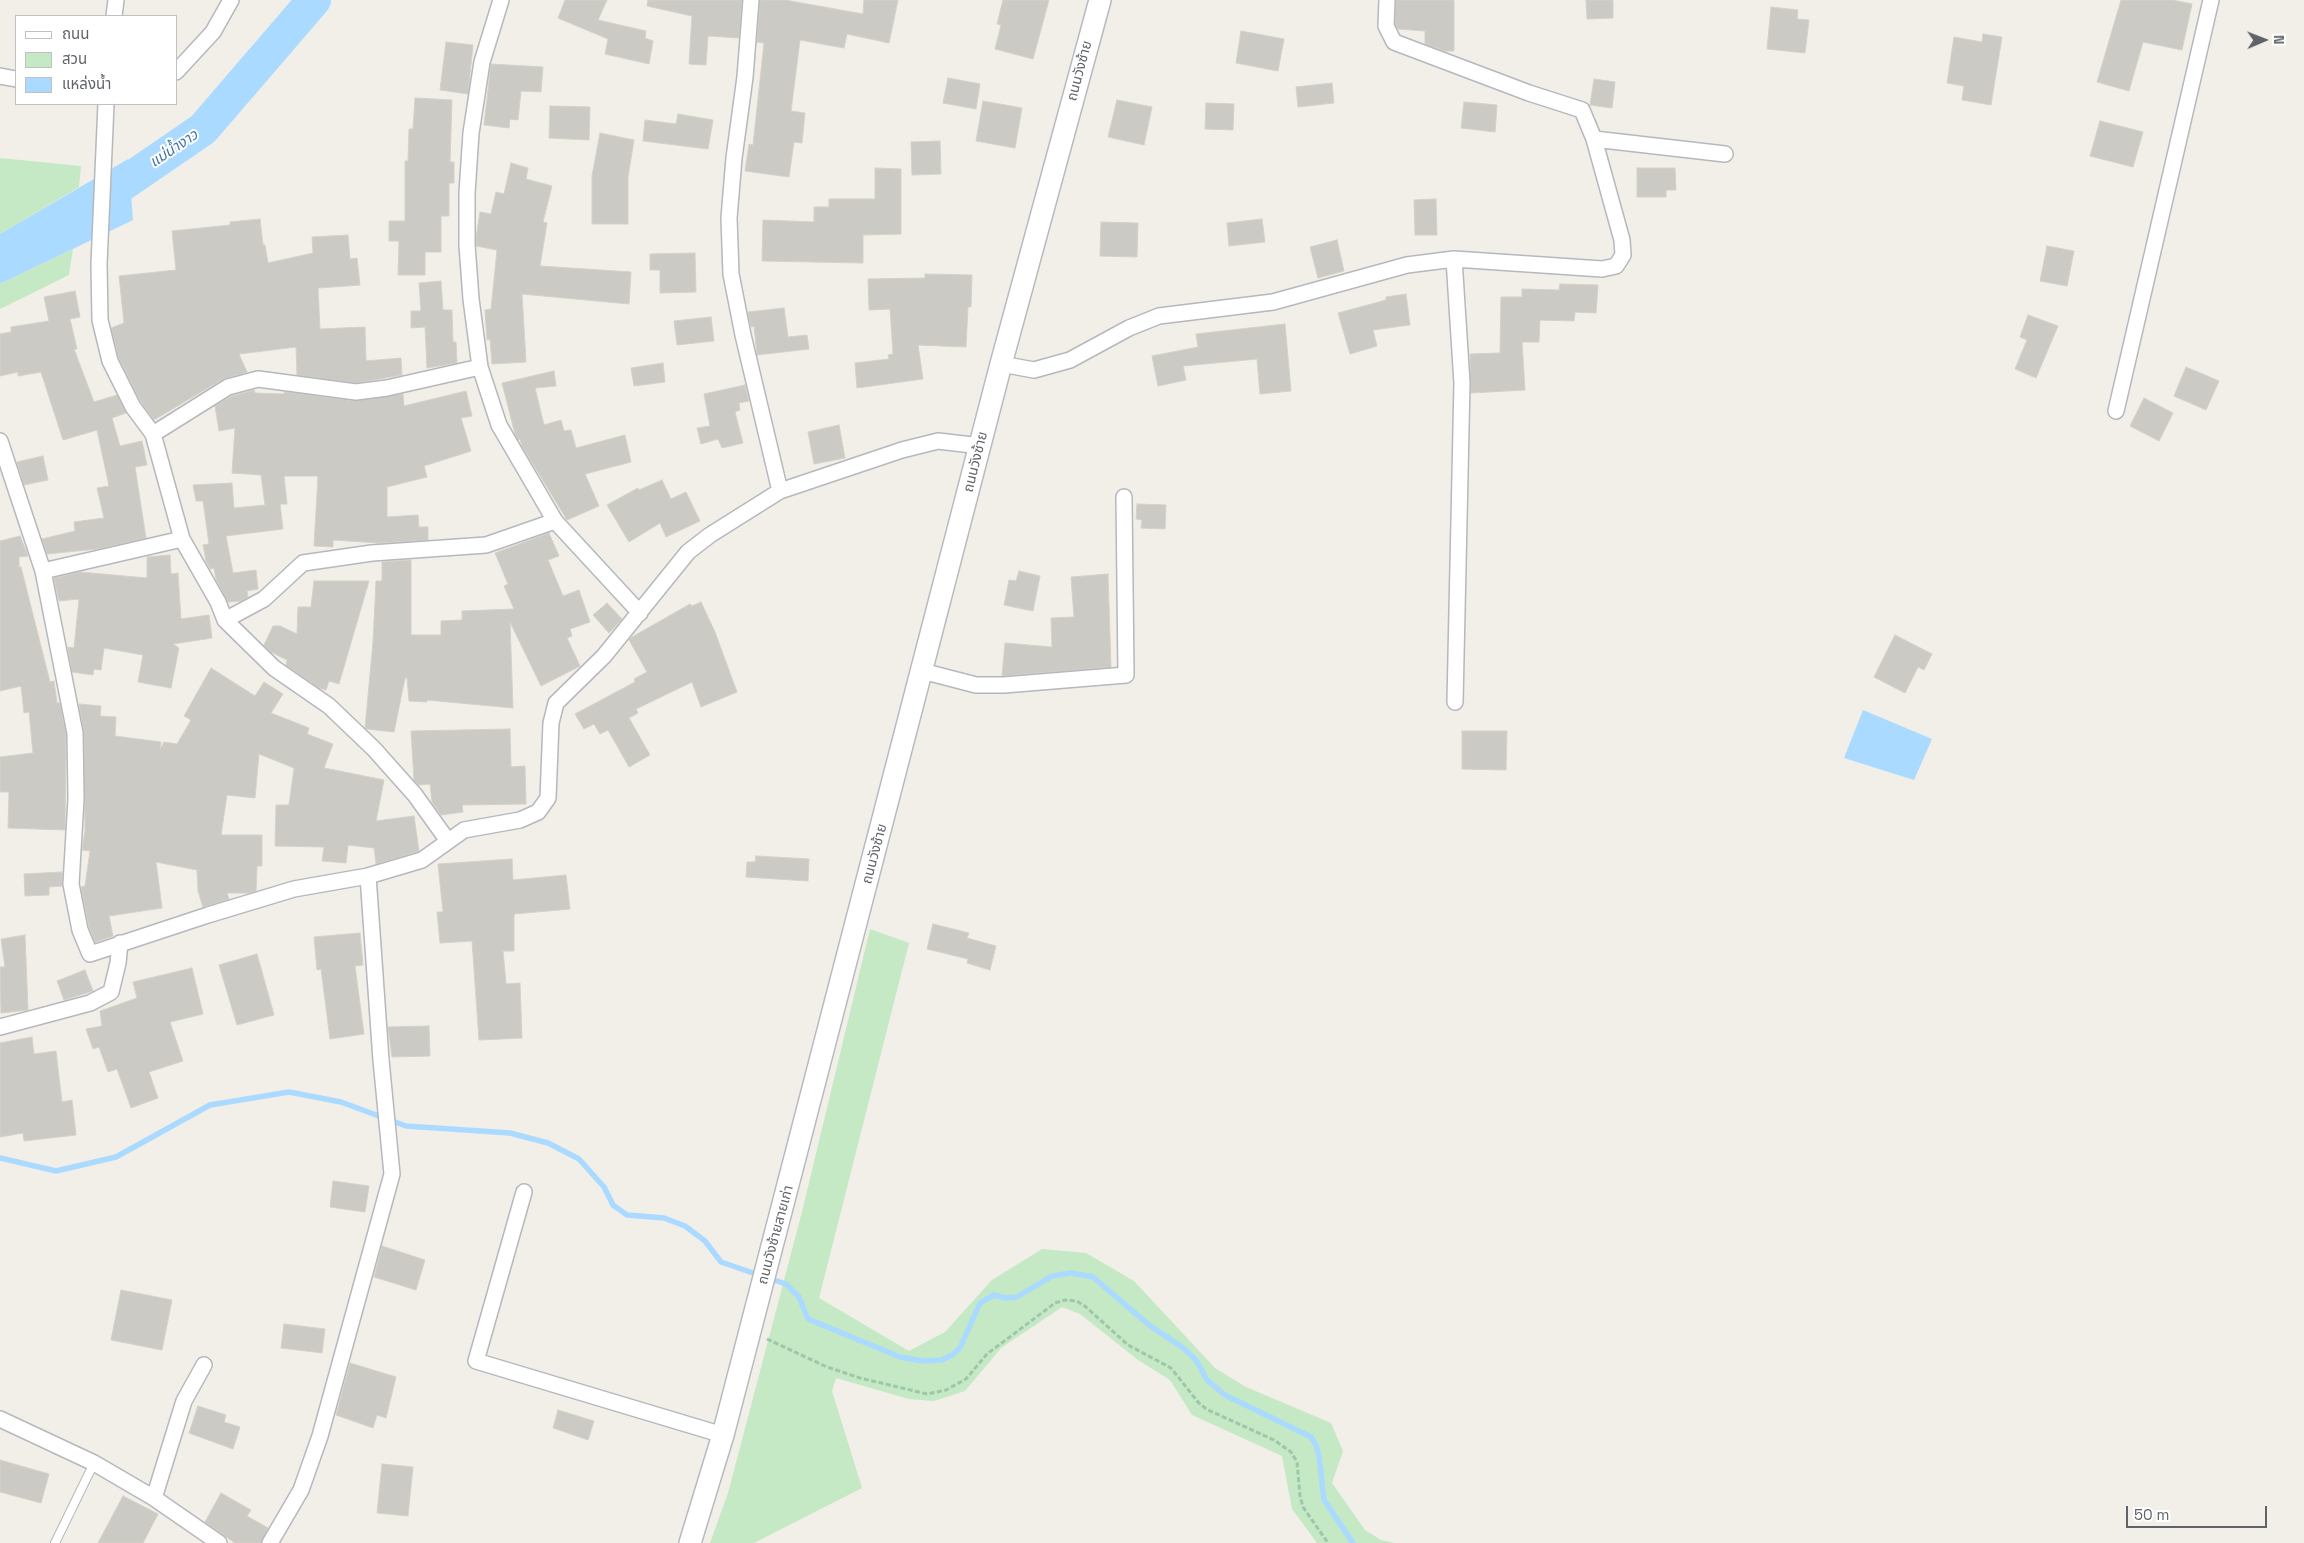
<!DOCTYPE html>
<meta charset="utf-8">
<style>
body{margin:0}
#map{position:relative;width:2304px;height:1543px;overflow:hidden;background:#f1efe8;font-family:"Space Grotesk","Noto Sans Thai",sans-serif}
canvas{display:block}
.legend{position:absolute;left:15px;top:15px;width:162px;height:90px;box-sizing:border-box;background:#fff;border:1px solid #bfc1c3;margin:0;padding:6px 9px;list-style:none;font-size:15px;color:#5f6368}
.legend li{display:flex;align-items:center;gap:10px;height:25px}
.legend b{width:25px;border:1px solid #bfc1c3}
.north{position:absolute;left:2239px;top:15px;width:50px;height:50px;-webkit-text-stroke:4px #fff;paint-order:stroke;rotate:89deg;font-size:14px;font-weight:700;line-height:20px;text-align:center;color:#5f6368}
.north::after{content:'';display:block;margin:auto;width:18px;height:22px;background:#5f6368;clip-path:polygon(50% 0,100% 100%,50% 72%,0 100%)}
.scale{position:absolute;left:2126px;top:1506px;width:141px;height:22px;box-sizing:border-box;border:2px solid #5f6368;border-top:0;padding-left:6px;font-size:15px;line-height:18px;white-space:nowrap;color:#5f6368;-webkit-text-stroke:4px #fff;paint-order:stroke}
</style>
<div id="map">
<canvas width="2304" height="1543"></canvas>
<ul class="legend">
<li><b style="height:6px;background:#fff"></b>ถนน</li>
<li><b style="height:14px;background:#c5e8c5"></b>สวน</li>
<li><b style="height:14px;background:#aadaff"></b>แหล่งน้ำ</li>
</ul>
<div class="north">N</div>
<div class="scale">50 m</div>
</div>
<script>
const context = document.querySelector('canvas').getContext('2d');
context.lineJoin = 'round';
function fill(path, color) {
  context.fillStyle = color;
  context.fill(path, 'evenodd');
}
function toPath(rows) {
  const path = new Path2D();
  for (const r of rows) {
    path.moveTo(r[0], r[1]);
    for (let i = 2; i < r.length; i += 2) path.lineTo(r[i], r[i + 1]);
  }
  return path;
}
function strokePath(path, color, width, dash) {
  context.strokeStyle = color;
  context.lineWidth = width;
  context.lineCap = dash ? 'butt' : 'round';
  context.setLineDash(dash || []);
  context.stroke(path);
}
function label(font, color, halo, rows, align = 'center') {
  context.font = font + ' "Space Grotesk","Noto Sans Thai",sans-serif';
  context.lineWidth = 4;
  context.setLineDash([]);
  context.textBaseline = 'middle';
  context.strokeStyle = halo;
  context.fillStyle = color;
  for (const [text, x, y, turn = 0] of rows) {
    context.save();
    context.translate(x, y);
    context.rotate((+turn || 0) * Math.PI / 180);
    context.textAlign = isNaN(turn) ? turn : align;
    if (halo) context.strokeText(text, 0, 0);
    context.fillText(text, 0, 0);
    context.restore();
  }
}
const green = toPath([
 [0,158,81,166,79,187,0,234],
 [73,249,69,275,0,309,0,284],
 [870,929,909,943,819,1298,909,1351,945,1332,992,1280,1042,1249,1086,1253,1134,1281,1215,1368,1246,1387,1331,1423,1343,1451,1332,1483,1365,1530,1381,1540,1395,1543,1317,1543,1292,1509,1282,1456,1192,1415,1170,1380,1138,1360,1080,1314,1062,1307,1001,1348,965,1391,934,1401,909,1399,836,1378,832,1391,862,1488,754,1543,710,1543,728,1493,802,1212]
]);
const water = toPath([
 [128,159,133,220,0,284,0,234],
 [1863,710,1932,739,1914,780,1844,758]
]);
const stream = toPath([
 [0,1158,56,1171,116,1157,210,1105,289,1092,341,1102,406,1126,510,1133,548,1143,579,1159,604,1187,613,1205,627,1215,664,1218,685,1226,705,1241,721,1262,759,1275],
 [768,1278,786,1284,799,1297,808,1319,900,1357,923,1361,942,1360,952,1355,960,1348,980,1303,994,1295,1005,1298,1017,1297,1052,1276,1071,1273,1093,1277,1149,1325,1182,1347,1196,1360,1207,1380,1225,1395,1311,1437,1316,1445,1319,1456,1324,1500,1353,1543]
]);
const river = toPath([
 [92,205,203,129,314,0]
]);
const building = toPath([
 [565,0,607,0,598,20,646,31,645,38,653,41,649,64,605,54,608,39,558,18,565,0],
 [648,0,742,0,739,38,708,36,706,65,689,64,692,16,647,6,648,0],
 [760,0,785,0,863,14,864,0,898,0,889,43,847,34,844,48,800,40,791,111,805,113,802,143,794,142,789,177,745,171,749,144,753,145,764,43,757,42,760,0],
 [1003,0,1049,0,1033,59,995,49,1001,25,997,24,1003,0],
 [1396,0,1454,0,1454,51,1445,51,1425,44,1425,31,1398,29,1395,24,1396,0],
 [1586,0,1613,0,1613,18,1587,19,1586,0],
 [2121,0,2172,0,2192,4,2182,50,2143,42,2129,91,2097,82,2121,0],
 [1771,7,1798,10,1797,19,1809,20,1805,53,1767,49,1771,7],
 [1241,31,1284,39,1278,71,1236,63,1241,31],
 [1983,34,2002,37,1991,105,1962,100,1964,86,1947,83,1954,37,1982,42,1983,34],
 [446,42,473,45,468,94,440,90,446,42],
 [491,64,543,67,541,92,521,91,518,120,510,119,509,128,484,125,491,64],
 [948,78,980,84,976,109,943,103,948,78],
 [1594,79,1615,82,1612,108,1590,105,1594,79],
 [1332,83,1334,103,1298,107,1296,87,1332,83],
 [415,98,452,100,450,162,454,162,454,183,449,183,449,216,441,216,441,252,425,252,425,275,398,275,399,241,389,241,389,221,405,221,405,161,408,161,409,129,413,129,415,98],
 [1117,100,1152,107,1144,145,1108,137,1117,100],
 [983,101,1022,108,1015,148,976,141,983,101],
 [1464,102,1497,105,1495,132,1461,128,1464,102],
 [1206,103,1234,104,1233,130,1205,129,1206,103],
 [550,106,590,107,589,140,549,138,550,106],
 [678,114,713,120,708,149,643,141,645,120,676,124,678,114],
 [2100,121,2143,132,2133,167,2090,156,2100,121],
 [600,133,634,140,628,177,628,224,592,224,592,176,600,133],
 [940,141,941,174,912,175,911,142,940,141],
 [511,163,528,168,526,179,552,186,543,222,547,223,540,266,631,272,629,304,522,294,526,362,492,364,490,339,487,340,485,310,491,309,497,250,476,246,476,238,480,212,491,214,496,192,504,194,511,163],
 [875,168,901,169,901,234,863,235,863,263,762,261,763,220,814,222,814,207,829,207,829,199,875,199,875,168],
 [1637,168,1675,168,1676,190,1666,190,1666,197,1637,197,1637,168],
 [1436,199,1437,235,1415,235,1414,200,1436,199],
 [260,219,263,245,265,245,268,263,313,253,312,237,348,235,350,259,357,258,360,285,318,288,320,329,365,327,366,361,401,358,402,375,356,383,297,375,296,347,239,354,247,372,223,379,154,420,141,402,119,358,111,328,124,323,119,276,176,270,172,231,230,225,230,222,260,219],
 [1262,219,1265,242,1229,246,1227,223,1262,219],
 [1101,222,1138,223,1137,257,1100,256,1101,222],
 [1337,240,1344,271,1318,278,1310,247,1337,240],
 [2047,246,2074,251,2067,286,2040,281,2047,246],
 [695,253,696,292,660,293,660,270,650,270,650,254,695,253],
 [925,274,972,275,971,307,968,307,966,347,918,345,923,379,857,388,855,363,889,359,888,355,893,354,890,309,869,310,868,279,925,278,925,274],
 [441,281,443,310,452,310,453,342,456,342,457,363,427,368,425,327,411,328,411,311,421,311,419,283,441,281],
 [1560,284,1598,285,1596,313,1575,312,1574,321,1540,320,1539,342,1522,342,1525,390,1471,393,1470,354,1500,353,1501,297,1522,297,1522,289,1559,290,1560,284],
 [75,291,80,317,70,319,77,349,74,349,94,402,117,395,126,413,112,418,120,446,142,441,147,465,135,467,146,538,97,549,47,554,42,539,75,531,74,522,104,518,97,488,109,486,97,430,63,440,41,372,18,376,18,372,0,376,0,334,11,332,11,327,49,321,44,297,75,291],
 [1406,294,1410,325,1373,330,1377,346,1350,354,1338,313,1386,300,1386,297,1406,294],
 [784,308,788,337,807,335,809,349,757,355,754,326,751,327,748,312,784,308],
 [2028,315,2058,326,2036,378,2015,369,2027,340,2020,337,2028,315],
 [711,317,714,341,677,345,674,321,711,317],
 [1285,324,1291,391,1260,394,1257,359,1183,366,1186,380,1158,386,1152,356,1198,347,1196,334,1285,324],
 [663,363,665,382,634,386,631,368,663,363],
 [2186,367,2219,381,2206,410,2174,396,2186,367],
 [554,371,556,386,535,388,544,425,561,420,564,431,571,430,576,448,625,435,631,462,585,474,599,506,567,520,522,446,520,439,518,440,515,434,502,383,554,371],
 [745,385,749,401,739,403,740,410,735,412,743,443,722,448,718,439,701,444,697,428,710,426,704,394,745,385],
 [254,390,255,393,284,394,285,392,355,401,403,394,404,406,466,391,472,416,461,418,471,451,424,466,427,477,387,487,387,517,418,515,419,527,428,527,428,540,379,543,333,540,333,547,314,546,318,476,284,476,287,504,280,504,283,529,226,536,233,573,256,570,258,589,247,591,248,597,241,601,228,602,216,579,214,568,210,569,206,561,203,545,209,544,203,501,196,501,193,485,232,483,234,508,265,505,261,475,232,473,235,428,219,431,215,406,232,396,254,390],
 [2144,398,2173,413,2159,441,2130,426,2144,398],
 [839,425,845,458,814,464,808,432,839,425],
 [43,456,48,480,24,485,17,462,43,456],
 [662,480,671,499,686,492,700,521,666,537,660,523,629,542,607,505,638,488,639,490,662,480],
 [1137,504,1166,505,1165,529,1141,528,1142,520,1136,519,1137,504],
 [549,533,559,556,548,560,563,596,579,590,590,622,570,629,572,636,567,638,580,666,541,686,510,622,513,708,427,700,427,702,409,701,407,678,405,678,394,732,367,729,365,728,373,642,376,581,382,581,382,562,411,560,411,635,441,635,441,621,462,620,462,611,514,609,504,586,508,584,495,553,549,533],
 [20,536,28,556,19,557,19,567,21,567,50,682,54,681,57,703,60,703,66,734,65,830,8,828,9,792,0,792,0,757,33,753,29,712,24,713,21,686,0,691,0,541,20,536],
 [170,555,171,574,178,573,181,619,209,615,212,638,173,644,179,648,171,688,138,682,143,655,104,648,101,670,94,669,93,675,72,672,68,647,74,648,79,599,59,601,54,578,80,572,147,578,147,557,170,555],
 [1019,571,1040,576,1033,611,1004,605,1009,580,1016,581,1019,571],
 [1108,574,1111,667,1002,676,1005,643,1052,647,1051,618,1074,617,1071,577,1108,574],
 [314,581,369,581,339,684,329,681,326,690,319,688,286,665,287,660,271,652,264,645,273,626,280,626,297,634,298,607,311,607,314,581],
 [701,602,715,632,737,692,701,707,692,682,636,709,638,713,629,718,650,755,629,767,608,730,600,734,594,724,584,729,575,714,635,682,634,679,647,672,629,640,632,637,690,604,692,606,701,602],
 [607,603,622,619,609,633,593,615,607,603],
 [1895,635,1932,654,1924,670,1918,667,1905,693,1874,677,1895,635],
 [211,668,255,696,264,682,283,694,271,713,309,728,307,734,333,744,324,768,384,780,376,821,414,816,419,851,376,864,374,848,348,845,346,863,322,861,324,847,275,846,276,805,289,805,294,768,259,754,255,798,227,795,221,835,262,835,262,866,257,866,256,891,249,893,227,893,229,899,203,907,198,891,197,870,156,862,162,908,109,916,113,936,95,942,89,927,81,887,85,886,90,851,82,850,85,831,84,733,79,704,101,706,100,716,116,717,115,736,161,742,160,749,164,742,177,744,191,720,184,716,211,668],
 [510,729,511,767,525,766,526,804,462,805,463,812,441,815,432,802,430,784,419,785,414,780,411,731,510,729],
 [1462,731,1507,731,1506,770,1462,769,1462,731],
 [756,856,809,859,808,881,746,877,747,862,755,862,756,856],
 [512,859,513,880,566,875,570,909,514,914,514,951,503,951,506,984,520,983,522,1038,479,1040,472,941,440,943,437,912,443,912,438,864,512,859],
 [62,872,62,886,49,887,49,895,25,896,24,874,62,872],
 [933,924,969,933,967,938,996,946,990,970,967,963,968,959,927,949,933,924],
 [360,933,363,965,355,966,364,1034,330,1039,321,969,317,970,314,937,360,933],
 [25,935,28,1010,1,1013,0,967,5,967,1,939,25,935],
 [257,954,274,1015,237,1025,219,965,257,954],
 [192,968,203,1014,170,1022,183,1061,149,1072,158,1098,131,1108,117,1069,108,1072,99,1047,93,1049,86,1029,102,1026,100,1011,137,998,133,982,192,968],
 [85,970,93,991,64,1000,57,981,85,970],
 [429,1026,430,1056,392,1057,388,1027,429,1026],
 [32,1037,34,1054,56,1051,62,1102,72,1100,76,1135,24,1141,23,1133,0,1137,0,1043,32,1037],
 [333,1181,369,1186,365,1212,330,1207,333,1181],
 [382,1246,425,1260,416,1290,374,1277,382,1246],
 [121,1290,172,1300,162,1350,111,1340,121,1290],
 [284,1324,325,1329,322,1353,281,1348,284,1324],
 [350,1363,396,1377,386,1418,377,1415,373,1428,336,1415,350,1363],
 [198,1406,226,1415,224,1422,240,1427,233,1449,189,1433,198,1406],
 [558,1410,594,1421,588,1440,553,1428,558,1410],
 [0,1460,49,1474,41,1503,0,1492,0,1460],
 [382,1464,413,1467,408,1516,377,1513,382,1464],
 [221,1493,251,1510,247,1516,268,1528,261,1543,235,1543,205,1522,221,1493],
 [123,1496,158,1514,143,1543,98,1543,123,1496]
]);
const path = toPath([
 [767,1339,827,1367,860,1378,927,1394,946,1390,966,1379,987,1354,1055,1303,1065,1300,1077,1301,1086,1307,1128,1345,1171,1368,1198,1402,1206,1409,1274,1440,1291,1452,1297,1462,1300,1496,1303,1507,1328,1543]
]);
const service = toPath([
 [55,1543,94,1463]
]);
const minor = toPath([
 [501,0,482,62,471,133,467,193,467,245,471,299,480,367,499,425,555,521,640,613],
 [751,0,745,77,734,158,729,218,731,274,743,335,780,491],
 [114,16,116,0],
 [176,72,213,32,231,0],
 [0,76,16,79],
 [106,104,99,264,100,320,110,361,133,407,153,434,182,539,218,602,225,620,274,668,329,706,374,749,415,795,448,841],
 [1594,139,1725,154],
 [1454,259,1462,383,1455,702],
 [1001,364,1034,370,1070,360,1129,328,1159,316,1273,302,1407,265,1454,259,1602,269,1616,266,1623,255,1622,240,1594,139,1582,110,1529,93,1394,42,1386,26,1387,0],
 [2116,411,2211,0],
 [153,434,228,387,258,379,356,392,387,388,480,367],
 [0,441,43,571,75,733,76,799,71,884,80,930,90,954,208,915,294,889,368,876,422,860,464,830,520,820,538,812,548,798,551,723,556,703,604,656,688,552,710,535,780,491,902,450,938,441,981,446],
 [43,571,182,539],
 [225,620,264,599,303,563,372,553,486,545,555,521],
 [922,671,976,685,1004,685,1126,675,1124,497],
 [0,1027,90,1003,111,992,118,963,120,943],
 [524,1192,476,1361,723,1435],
 [0,1419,94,1463,154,1498,219,1543],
 [154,1498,184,1401,204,1365],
 [270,1543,301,1490,320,1436,392,1174,381,1060,368,876]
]);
const secondary = toPath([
 [690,1543,723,1435,1001,364,1100,0]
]);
const streetNames = [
 ["ถนนวังซ้าย",1080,71,-75],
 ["ถนนวังซ้าย",976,462,-76],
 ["ถนนวังซ้าย",875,854,-75],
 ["ถนนวังซ้ายสายเก่า",776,1235,-75]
];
const waterNames = [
 ["แม่น้ำงาว",174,149,-34]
];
fill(green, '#c5e8c5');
fill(water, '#aadaff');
strokePath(stream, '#aadaff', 5.5);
strokePath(river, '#aadaff', 34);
fill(building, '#cccac5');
strokePath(building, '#d6d1c6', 1);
strokePath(service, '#b5b8bc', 10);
strokePath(minor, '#b5b8bc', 18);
strokePath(secondary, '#b6babf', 24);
strokePath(path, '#9cc7a9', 3, [5, 2.5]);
strokePath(service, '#fff', 8);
strokePath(minor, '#fff', 15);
strokePath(secondary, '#fff', 21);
label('14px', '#5f6368', '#fff', streetNames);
label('italic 15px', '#4174aa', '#fff', waterNames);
</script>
